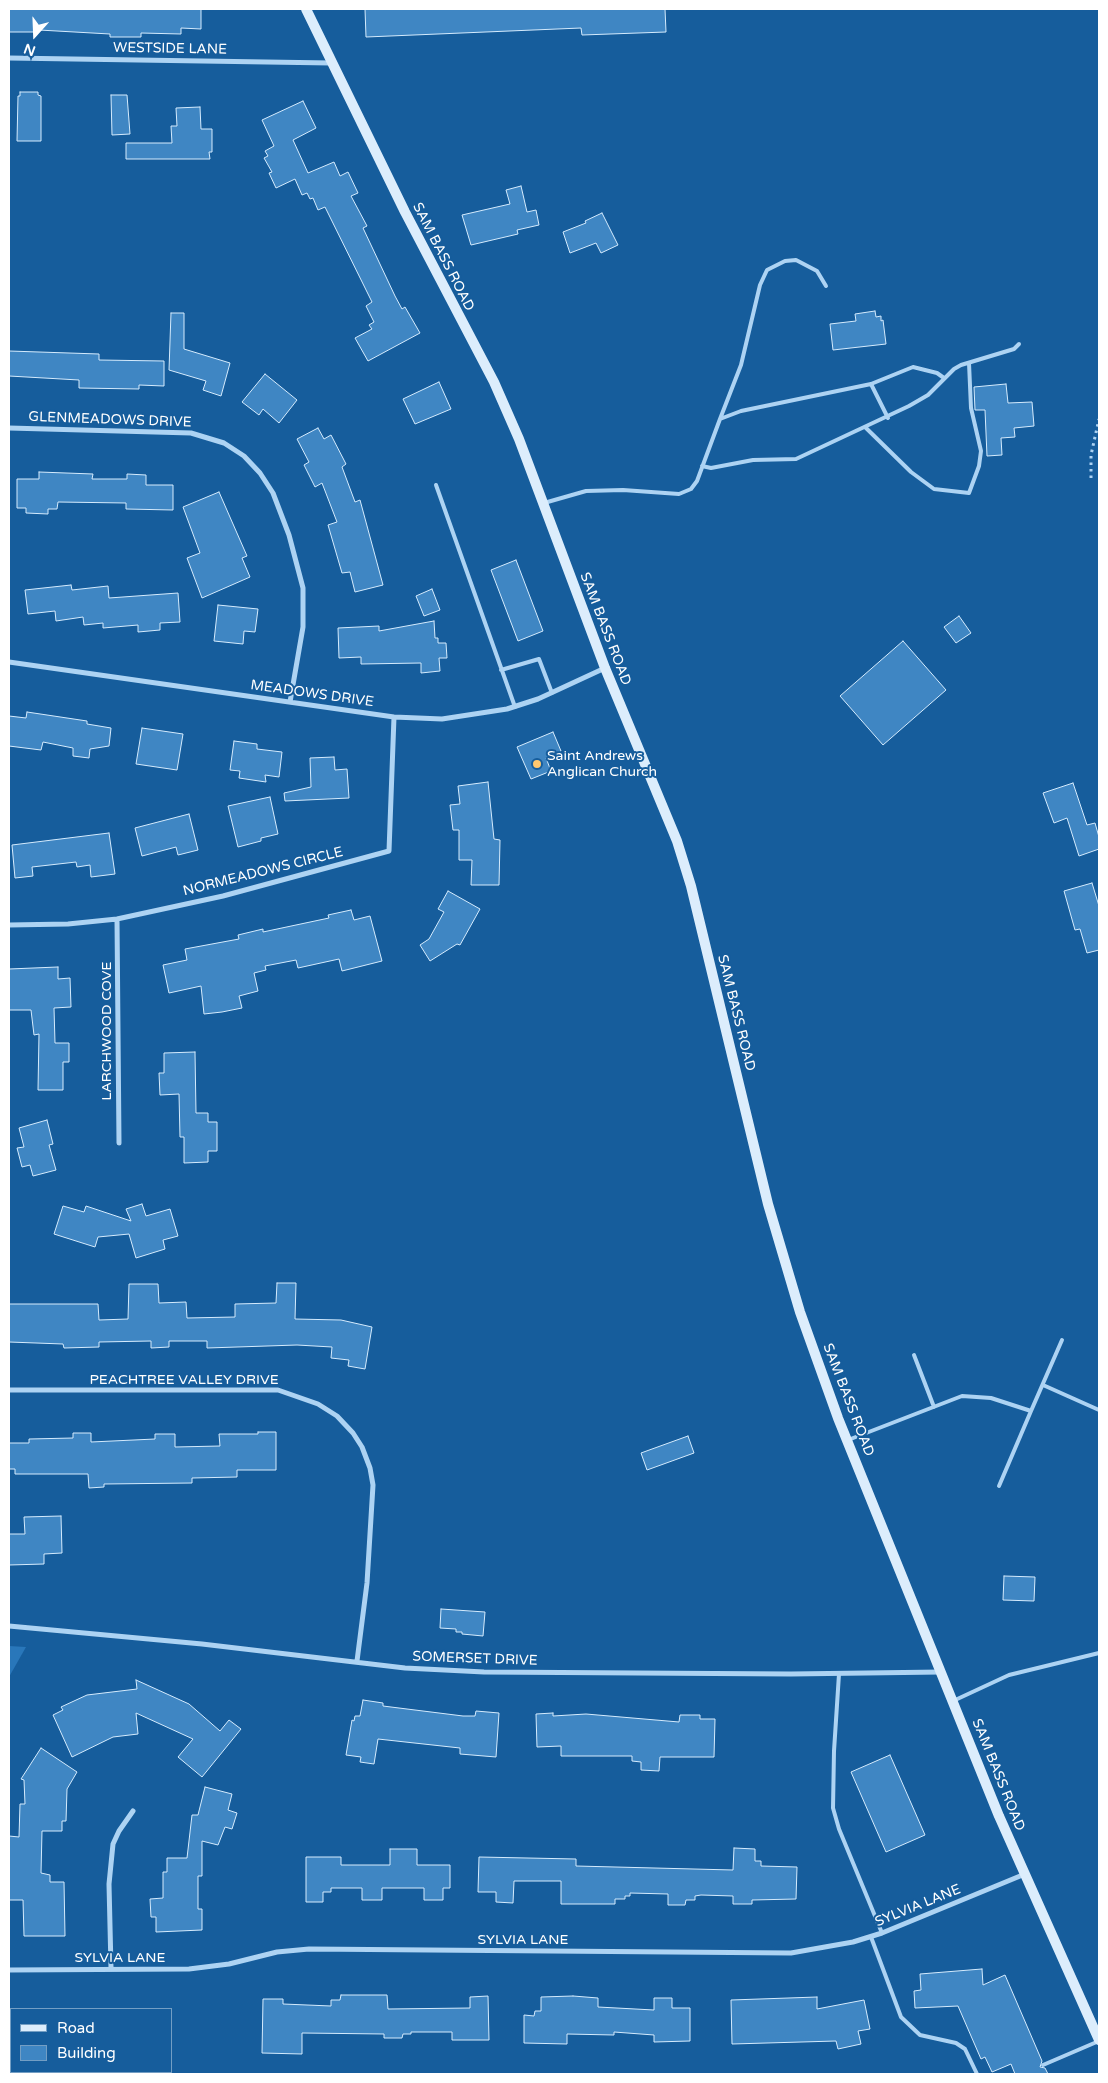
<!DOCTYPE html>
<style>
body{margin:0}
#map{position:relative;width:1108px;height:2083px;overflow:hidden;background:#165d9c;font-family:"Varela Round",sans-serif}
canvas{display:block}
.frame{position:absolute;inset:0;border:10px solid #fff;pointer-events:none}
.legend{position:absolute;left:10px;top:2008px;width:162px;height:65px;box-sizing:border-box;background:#165d9c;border:1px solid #739ec4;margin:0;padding:6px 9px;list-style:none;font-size:15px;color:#fff}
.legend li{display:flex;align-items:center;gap:10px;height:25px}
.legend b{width:25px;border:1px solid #739ec4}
.north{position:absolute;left:10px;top:10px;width:50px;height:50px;-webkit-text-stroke:4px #165d9c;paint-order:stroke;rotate:200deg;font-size:14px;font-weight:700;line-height:20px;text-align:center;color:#fff}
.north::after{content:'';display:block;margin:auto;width:18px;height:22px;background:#fff;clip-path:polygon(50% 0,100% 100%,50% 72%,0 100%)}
</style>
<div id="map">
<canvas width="1108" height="2083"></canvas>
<div class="frame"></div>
<ul class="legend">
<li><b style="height:6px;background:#dcedfc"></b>Road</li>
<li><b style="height:14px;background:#3f86c3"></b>Building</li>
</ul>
<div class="north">N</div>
</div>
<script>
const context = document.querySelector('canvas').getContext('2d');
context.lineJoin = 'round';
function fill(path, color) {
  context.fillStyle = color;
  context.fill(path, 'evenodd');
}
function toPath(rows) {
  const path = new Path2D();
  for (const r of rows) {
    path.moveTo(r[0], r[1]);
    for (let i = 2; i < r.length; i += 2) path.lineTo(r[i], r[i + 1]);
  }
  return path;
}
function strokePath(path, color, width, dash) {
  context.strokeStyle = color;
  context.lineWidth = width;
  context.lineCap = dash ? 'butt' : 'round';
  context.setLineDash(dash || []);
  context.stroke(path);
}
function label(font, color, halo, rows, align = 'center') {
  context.font = font + ' "Varela Round",sans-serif';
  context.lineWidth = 4;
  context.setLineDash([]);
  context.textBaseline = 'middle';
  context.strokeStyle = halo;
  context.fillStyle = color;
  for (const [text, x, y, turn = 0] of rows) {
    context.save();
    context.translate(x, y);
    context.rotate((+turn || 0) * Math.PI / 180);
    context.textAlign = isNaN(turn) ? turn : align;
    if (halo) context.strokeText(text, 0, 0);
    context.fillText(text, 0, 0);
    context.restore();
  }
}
const green = toPath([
 [9,1646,26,1647,9,1677]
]);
const building = toPath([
 [9,9,201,9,201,29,181,28,181,34,141,33,141,37,110,37,110,34,39,30,39,32,9,32,9,9],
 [365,9,665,9,666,32,582,35,581,28,366,37,365,9],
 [20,92,38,92,38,95,41,96,41,141,17,141,18,96,20,96,20,92],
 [111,95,127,95,130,134,112,135,111,95],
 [303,101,316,128,293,140,308,173,334,162,340,176,348,172,358,193,351,196,367,226,363,228,395,296,402,309,405,307,420,333,368,361,355,338,372,329,369,325,374,322,366,306,372,302,325,207,318,210,313,198,310,199,307,193,302,195,295,179,276,188,269,173,272,172,264,158,268,156,265,151,274,146,262,120,303,101],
 [200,107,201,129,212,129,212,152,209,152,210,159,126,159,126,143,172,143,171,126,177,126,176,108,200,107],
 [521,186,527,212,536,210,539,225,517,230,518,234,471,245,462,215,510,204,506,190,521,186],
 [602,213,618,245,601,253,596,243,570,253,563,232,586,223,585,221,602,213],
 [875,311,876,317,881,316,881,321,883,320,886,344,833,350,830,324,856,321,855,314,875,311],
 [171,313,184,313,184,349,230,363,221,396,203,390,206,381,169,370,171,313],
 [9,351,99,354,99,360,164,361,164,386,139,385,139,389,79,388,79,380,9,376,9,351],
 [265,374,297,400,279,423,263,409,259,415,242,402,265,374],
 [439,382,451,409,415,424,403,399,439,382],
 [1006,384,1008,403,1032,402,1034,426,1014,428,1015,437,1001,438,1002,455,987,456,985,410,975,410,974,387,1006,384],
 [318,428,324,439,331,435,346,464,342,467,355,502,360,500,383,585,355,592,350,572,342,573,328,525,337,522,322,483,315,487,304,465,309,462,297,439,318,428],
 [39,472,93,474,92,479,127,479,127,474,146,475,146,485,173,485,173,510,126,509,126,503,58,502,57,509,48,509,48,514,26,513,26,508,17,508,17,479,39,479,39,472],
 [219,492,247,556,242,558,250,577,202,598,187,558,200,553,183,507,219,492],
 [516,560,543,631,518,641,491,570,516,560],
 [71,585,72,590,108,586,109,598,178,593,180,622,160,623,160,630,138,632,138,625,103,628,103,623,84,625,83,617,56,621,55,611,28,614,25,590,71,585],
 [432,589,440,610,424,616,416,596,432,589],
 [218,605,258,609,255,632,244,631,243,644,214,641,218,605],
 [959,616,971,633,956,643,944,627,959,616],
 [434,621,435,638,438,638,438,643,446,643,447,658,439,658,440,671,421,673,421,663,361,664,361,657,339,658,338,628,379,626,379,631,434,621],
 [903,641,946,690,883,745,840,696,903,641],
 [27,712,87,721,87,724,111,728,109,746,90,749,89,758,73,756,73,748,43,742,41,750,9,746,9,716,26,718,27,712],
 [142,728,183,734,177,770,136,764,142,728],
 [553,732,561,751,546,758,551,771,531,779,517,747,553,732],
 [234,741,257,744,257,749,282,752,279,777,265,775,266,782,239,778,240,771,230,770,234,741],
 [334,757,335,770,347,769,349,798,285,801,284,793,311,787,310,758,334,757],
 [488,782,494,839,500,840,499,885,471,885,472,860,459,860,459,830,453,830,450,805,460,804,458,786,488,782],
 [1073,783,1087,825,1095,823,1099,837,1099,849,1079,856,1067,818,1054,823,1043,793,1073,783],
 [270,797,278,834,261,838,261,841,238,847,228,806,270,797],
 [189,814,198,850,178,855,176,847,142,856,135,828,189,814],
 [109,833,115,874,91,877,90,865,77,867,76,862,32,867,33,876,15,878,12,845,109,833],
 [1092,883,1099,906,1099,950,1087,953,1080,929,1075,930,1064,891,1092,883],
 [448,891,480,909,460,945,457,944,430,961,420,945,429,939,444,912,438,909,448,891],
 [351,910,354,920,370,916,382,961,342,971,339,959,298,968,296,960,265,966,266,970,254,973,258,991,239,996,242,1008,222,1012,204,1014,201,986,169,993,163,965,187,960,185,949,239,939,238,935,263,929,263,932,329,918,328,915,351,910],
 [58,967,58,979,70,978,71,1007,54,1008,55,1043,69,1043,69,1062,63,1062,63,1090,38,1090,39,1034,34,1035,31,1010,9,1010,9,969,58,967],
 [195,1052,196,1113,208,1113,208,1122,217,1122,217,1151,208,1151,208,1162,184,1163,184,1137,180,1137,179,1094,160,1095,159,1073,164,1073,164,1053,195,1052],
 [47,1120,53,1144,49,1145,56,1170,33,1176,30,1165,22,1167,17,1148,24,1147,19,1128,47,1120],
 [142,1204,146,1216,170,1209,178,1236,163,1240,165,1249,136,1258,129,1234,98,1237,95,1247,54,1234,63,1206,84,1212,86,1206,131,1221,126,1209,142,1204],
 [277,1283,296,1283,295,1319,341,1320,372,1327,365,1369,348,1366,349,1360,331,1358,332,1347,297,1345,207,1348,207,1341,169,1341,169,1347,151,1348,151,1341,99,1342,99,1347,64,1348,63,1344,9,1342,9,1304,98,1304,99,1320,128,1319,129,1284,158,1284,159,1303,186,1302,187,1318,235,1317,235,1304,276,1303,277,1283],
 [258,1432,276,1432,276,1470,237,1470,237,1477,192,1478,192,1483,104,1484,104,1487,89,1488,88,1474,15,1474,15,1469,9,1469,9,1443,29,1443,29,1439,73,1438,73,1433,91,1433,91,1442,155,1439,155,1434,175,1434,175,1447,220,1446,219,1434,258,1434,258,1432],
 [688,1436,694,1453,647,1470,641,1453,688,1436],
 [61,1516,62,1553,44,1554,44,1564,9,1565,9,1534,25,1534,24,1517,61,1516],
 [1004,1576,1035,1577,1034,1601,1003,1600,1004,1576],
 [441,1609,485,1612,483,1636,462,1634,462,1632,456,1632,456,1629,440,1628,441,1609],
 [136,1680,189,1704,220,1731,229,1720,241,1729,202,1777,178,1757,193,1739,136,1713,138,1734,113,1737,72,1757,53,1715,63,1710,61,1707,87,1695,137,1689,136,1680],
 [363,1700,383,1703,383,1706,463,1716,475,1716,476,1711,499,1713,496,1757,460,1754,460,1748,378,1739,374,1764,360,1762,361,1757,346,1755,352,1720,354,1721,355,1716,360,1716,363,1700],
 [553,1713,553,1716,586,1714,679,1722,680,1715,700,1715,700,1719,715,1719,714,1757,660,1757,659,1771,641,1770,641,1762,632,1761,632,1756,561,1756,561,1746,537,1747,536,1714,553,1713],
 [41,1748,77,1772,67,1789,66,1821,62,1821,62,1831,42,1831,41,1873,50,1875,50,1882,64,1882,65,1936,24,1936,23,1900,9,1900,9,1836,19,1837,20,1804,25,1804,24,1780,21,1779,41,1748],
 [890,1755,925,1835,886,1852,851,1772,890,1755],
 [205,1787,232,1794,228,1810,237,1813,232,1829,225,1827,218,1845,202,1841,202,1876,198,1876,198,1909,202,1909,202,1930,156,1932,156,1917,151,1917,150,1899,163,1898,163,1872,167,1872,167,1858,187,1858,192,1815,198,1815,205,1787],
 [734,1848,755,1849,755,1861,761,1861,761,1866,797,1867,796,1899,752,1900,752,1904,733,1904,733,1896,701,1895,695,1896,695,1900,686,1900,685,1905,668,1905,668,1894,630,1893,630,1896,625,1896,625,1899,615,1899,615,1904,561,1904,561,1881,514,1881,513,1903,496,1902,496,1892,478,1892,479,1857,576,1859,576,1866,733,1870,734,1848],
 [390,1849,417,1849,417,1865,450,1865,450,1888,443,1888,443,1900,424,1900,424,1888,382,1888,382,1900,362,1900,362,1888,331,1888,331,1892,323,1892,323,1902,306,1902,306,1857,341,1857,341,1865,390,1865,390,1849],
 [982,1969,983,1985,1005,1975,1042,2061,1040,2067,1045,2068,1048,2074,1015,2074,1011,2064,992,2072,985,2057,981,2059,958,2006,915,2008,914,1991,921,1990,920,1974,982,1969],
 [341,1995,387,1995,388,2009,470,2008,470,1997,488,1996,489,2040,452,2040,452,2032,411,2032,411,2034,403,2034,402,2038,384,2038,384,2034,302,2033,302,2054,262,2053,263,1999,283,1999,283,2004,331,2006,331,2000,340,2000,341,1995],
 [573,1996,598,1998,598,2007,654,2010,654,1998,672,1998,672,2008,690,2008,690,2041,654,2042,654,2035,614,2032,614,2035,567,2034,567,2044,524,2043,524,2015,534,2016,535,2011,541,2011,541,1997,573,1996],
 [817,1997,817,2009,864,2000,870,2029,858,2031,861,2044,838,2049,836,2041,732,2044,731,2000,817,1997]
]);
const path = toPath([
 [1091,478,1091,455,1099,419]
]);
const service = toPath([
 [871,384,888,418],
 [720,419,741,365,760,285,767,270,785,261,796,260,817,271,826,286],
 [866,428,911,472,934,489,969,493,979,466,981,451,971,408,969,363],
 [702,466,711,468,753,460,796,459,909,406,928,395,954,369,961,365,1014,349,1019,344],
 [436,485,515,707],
 [544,503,586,491,623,490,679,494,691,489,697,481,720,419,741,411,871,384,913,367,937,373,944,378],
 [501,670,539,659,552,693],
 [914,1355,934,1407],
 [1043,1385,1099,1410],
 [1031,1411,1062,1340],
 [848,1440,962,1396,991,1398,1031,1411,999,1486],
 [839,1674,834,1751,833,1808,839,1829,882,1933],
 [953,1701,1009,1675,1099,1653],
 [871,1937,901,2017,920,2035,956,2043,965,2049,977,2074],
 [1043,2065,1099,2041]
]);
const minor = toPath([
 [9,58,331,63],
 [9,428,191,433,224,443,244,456,260,473,273,493,289,535,303,588,303,627,290,702],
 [9,662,394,717,442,719,507,709,538,699,605,668],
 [117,919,119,1143],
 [9,925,68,924,117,919,223,896,389,851,394,717],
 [9,1390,278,1390,318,1404,337,1416,353,1433,362,1447,370,1468,373,1485,367,1583,357,1661],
 [9,1626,202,1644,405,1668,484,1672,791,1674,941,1672],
 [111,1968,109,1884,113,1844,119,1831,133,1811],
 [9,1970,189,1969,229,1964,277,1952,309,1949,791,1953,853,1942,882,1933,1025,1874]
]);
const secondary = toPath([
 [306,9,405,212,494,382,519,439,605,668,677,841,691,886,768,1204,800,1312,838,1418,999,1816,1099,2040]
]);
const markers = [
 [537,764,5,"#ffc86f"]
];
const streetNames = [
 ["WESTSIDE LANE",170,49,1],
 ["SAM BASS ROAD",443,257,63],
 ["GLENMEADOWS DRIVE",110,420,2],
 ["SAM BASS ROAD",605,629,69],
 ["MEADOWS DRIVE",312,694,8],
 ["NORMEADOWS CIRCLE",263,872,-14],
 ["SAM BASS ROAD",736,1013,76],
 ["LARCHWOOD COVE",107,1031,-90],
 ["PEACHTREE VALLEY DRIVE",184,1380],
 ["SAM BASS ROAD",848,1400,69],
 ["SOMERSET DRIVE",475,1659,2],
 ["SAM BASS ROAD",998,1775,68],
 ["SYLVIA LANE",918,1906,-22],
 ["SYLVIA LANE",523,1940],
 ["SYLVIA LANE",120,1958]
];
const poiNames = [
 ["Saint Andrews",547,756],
 ["Anglican Church",547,772]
];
fill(green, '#2977ba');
fill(building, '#3f86c3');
strokePath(building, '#d5ebfd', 1);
strokePath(path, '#add3f3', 3, [2.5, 4]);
strokePath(service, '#add3f3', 4);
strokePath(minor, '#add3f3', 5);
strokePath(secondary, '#dcedfc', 10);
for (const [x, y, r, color] of markers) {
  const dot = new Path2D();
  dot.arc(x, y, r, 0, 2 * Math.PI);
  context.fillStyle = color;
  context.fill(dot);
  strokePath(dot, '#165d9c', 2);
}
label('14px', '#fff', '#165d9c', streetNames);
label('14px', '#fff', '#165d9c', poiNames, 'left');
</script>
